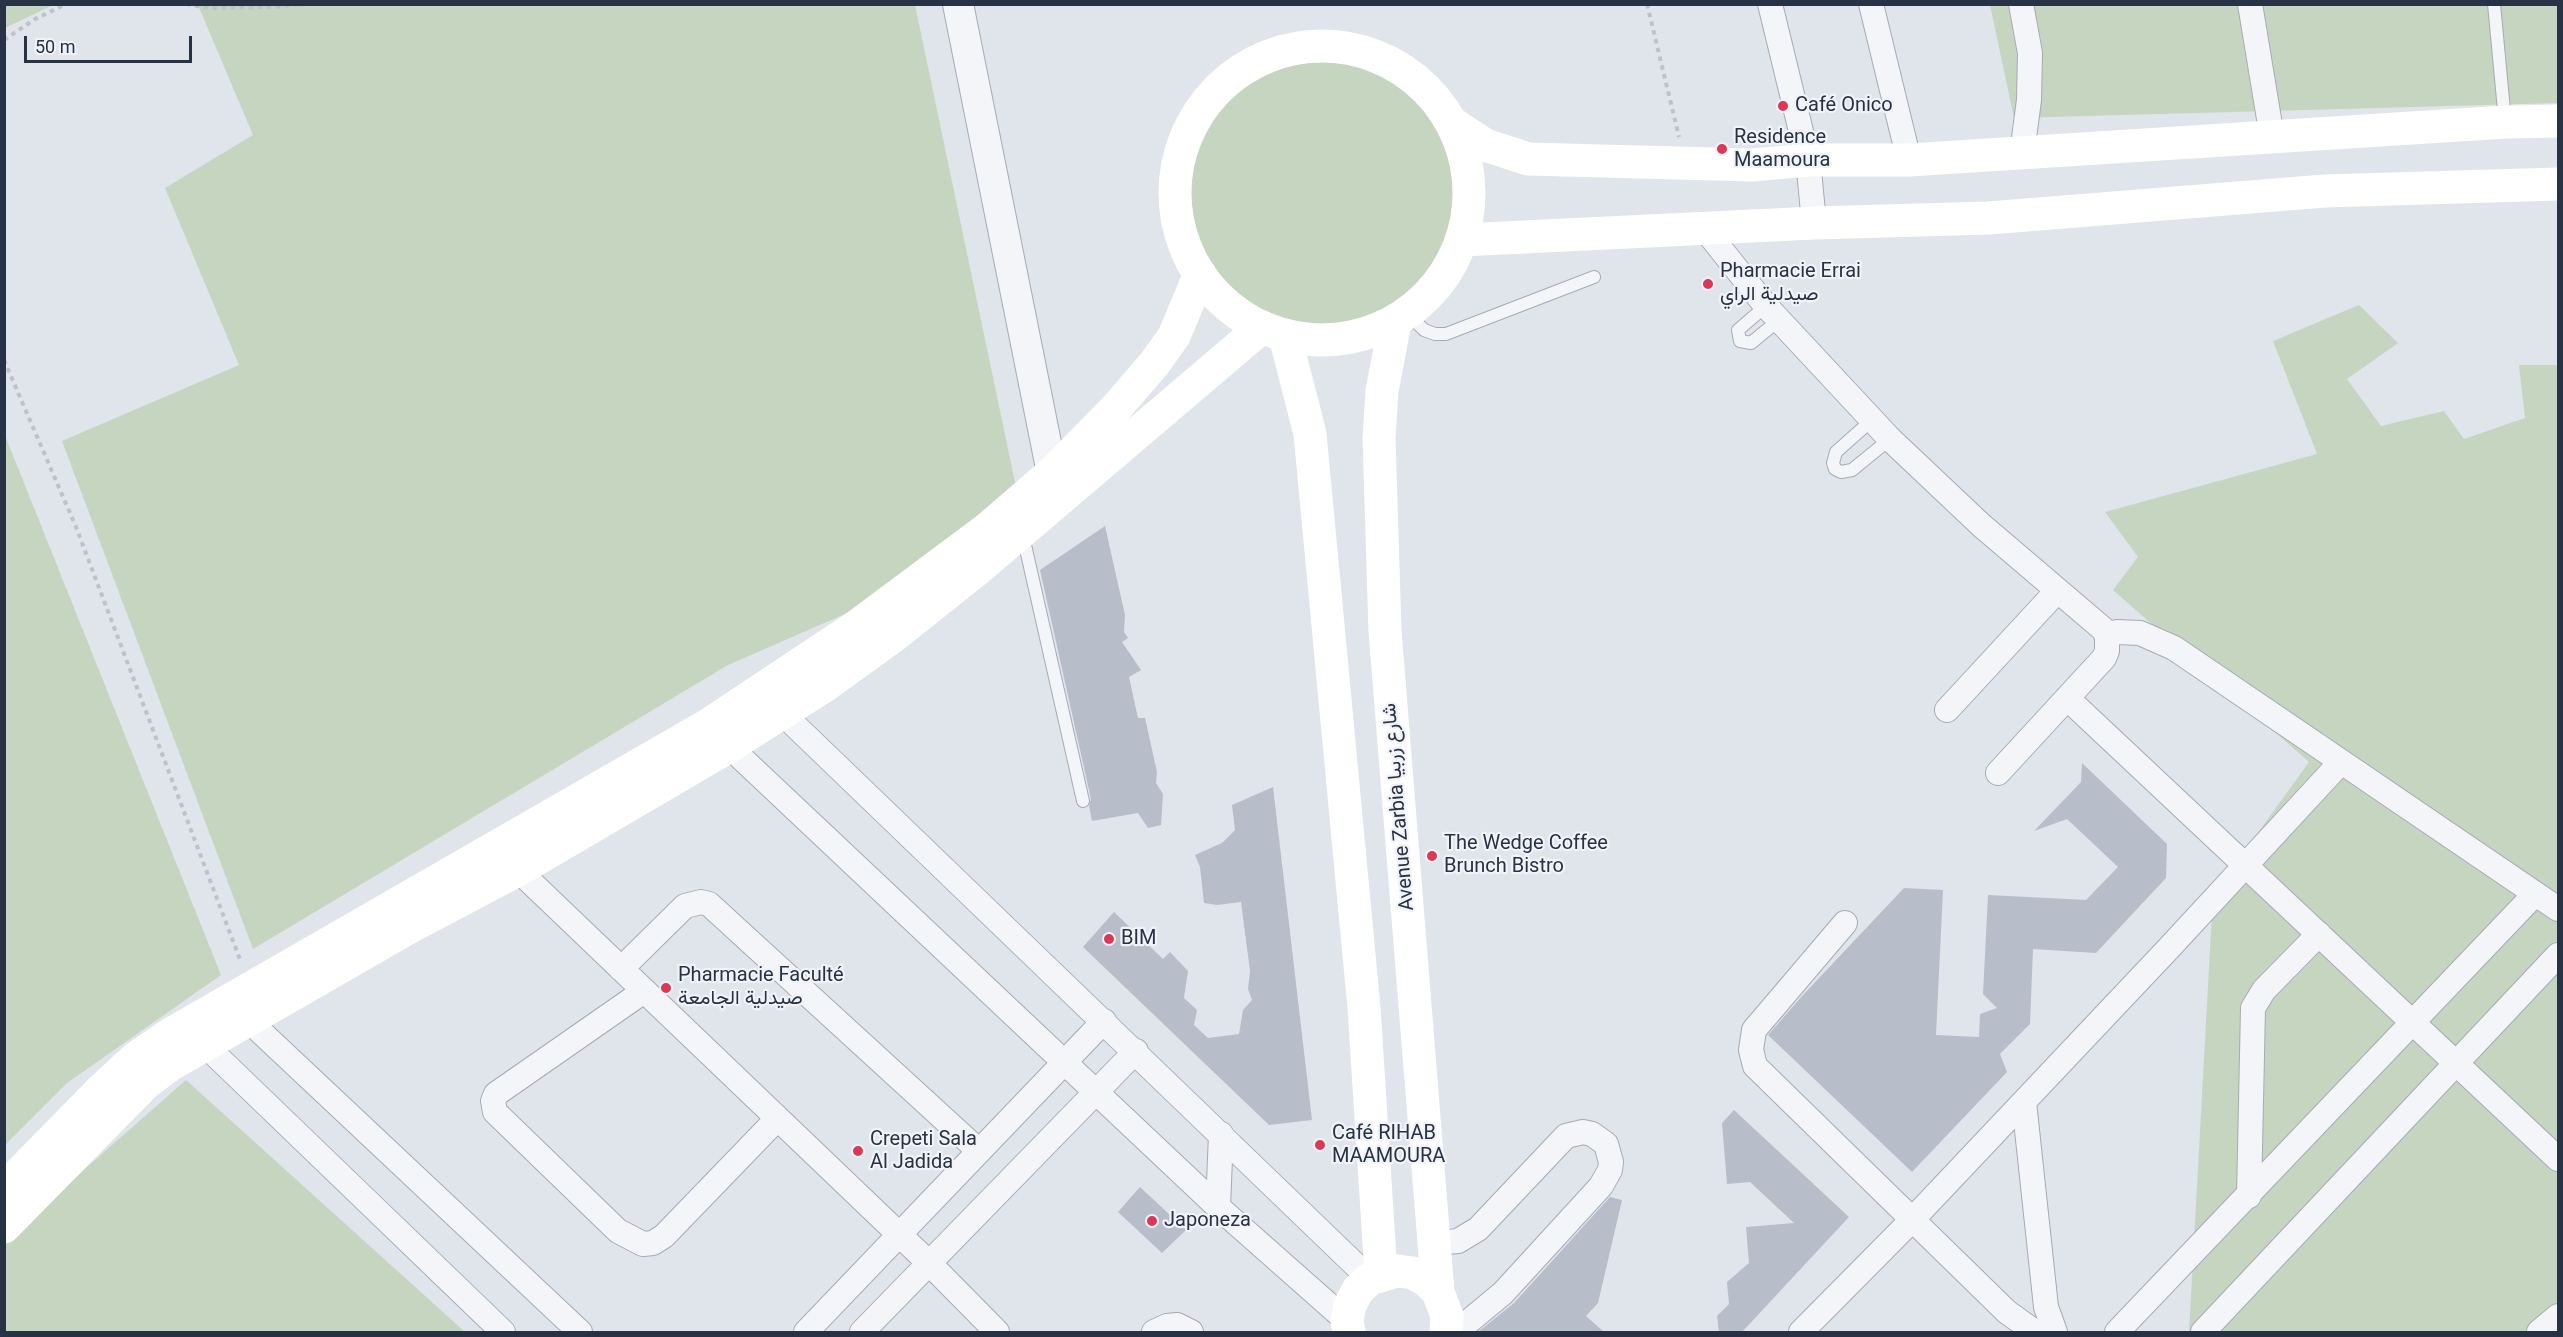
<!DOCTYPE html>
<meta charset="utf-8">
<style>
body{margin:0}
#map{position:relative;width:2563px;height:1337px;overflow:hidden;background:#e0e4eb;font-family:Roboto,sans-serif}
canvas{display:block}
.frame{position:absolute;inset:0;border:6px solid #273244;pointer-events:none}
.scale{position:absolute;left:24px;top:36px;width:168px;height:27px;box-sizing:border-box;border:3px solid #273244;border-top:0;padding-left:8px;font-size:18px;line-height:21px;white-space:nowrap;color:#273244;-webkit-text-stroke:4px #f0f3f8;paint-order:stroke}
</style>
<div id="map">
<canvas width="2563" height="1337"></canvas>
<div class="frame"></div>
<div class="scale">50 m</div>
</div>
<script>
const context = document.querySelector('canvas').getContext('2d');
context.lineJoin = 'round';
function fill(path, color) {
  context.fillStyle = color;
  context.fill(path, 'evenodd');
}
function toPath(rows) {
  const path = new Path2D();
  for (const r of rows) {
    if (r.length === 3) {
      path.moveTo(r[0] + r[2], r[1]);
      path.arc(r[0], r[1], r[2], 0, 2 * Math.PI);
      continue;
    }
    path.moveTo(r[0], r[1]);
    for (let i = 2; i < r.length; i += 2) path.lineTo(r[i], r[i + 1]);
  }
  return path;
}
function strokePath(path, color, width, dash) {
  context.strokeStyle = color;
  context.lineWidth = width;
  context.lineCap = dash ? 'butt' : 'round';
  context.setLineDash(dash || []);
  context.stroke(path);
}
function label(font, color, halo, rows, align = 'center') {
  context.font = font + ' Roboto,Vazirmatn,sans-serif';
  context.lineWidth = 4.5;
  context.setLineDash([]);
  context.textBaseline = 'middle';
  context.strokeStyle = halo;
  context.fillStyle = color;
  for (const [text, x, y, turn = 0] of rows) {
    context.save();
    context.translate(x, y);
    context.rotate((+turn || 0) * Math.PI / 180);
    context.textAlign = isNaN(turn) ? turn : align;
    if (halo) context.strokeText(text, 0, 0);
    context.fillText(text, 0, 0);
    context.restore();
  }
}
const green = toPath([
 [5,4,53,4,53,5,5,28],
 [198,5,915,5,1026,535,728,665,253,949,62,441,239,365,165,188,253,135],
 [1990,5,2558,5,2558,103,2014,118],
 [1322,194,132],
 [2359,305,2398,343,2347,379,2381,426,2444,411,2464,439,2525,418,2519,365,2558,365,2558,1332,2189,1332,2213,895,2309,762,2113,590,2138,557,2105,512,2317,454,2273,341],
 [4,433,221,975,67,1083,5,1145],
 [186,1080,465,1332,5,1332,4,1240]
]);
const building = toPath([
 [1105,526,1125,615,1124,632,1128,638,1122,642,1141,670,1129,677,1138,718,1145,718,1157,772,1156,783,1163,794,1161,825,1148,828,1138,813,1092,821,1089,806,1091,799,1040,570],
 [2082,763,2167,844,2166,878,2096,953,2033,949,2030,1024,2000,1054,2007,1072,1912,1172,1768,1035,1803,995,1904,888,1943,890,1936,1035,1979,1037,1980,1014,1997,1008,1983,994,1988,895,2086,900,2118,867,2067,819,2034,831,2081,782],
 [1273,787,1312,1120,1269,1125,1083,947,1114,912,1163,959,1170,952,1188,971,1184,998,1197,1010,1194,1025,1208,1038,1239,1034,1243,1010,1252,1000,1248,989,1250,971,1241,902,1217,905,1204,903,1200,867,1195,855,1222,843,1235,830,1232,805],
 [1734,1110,1849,1217,1742,1332,1719,1332,1717,1316,1729,1304,1727,1282,1749,1263,1746,1227,1794,1223,1750,1182,1727,1184,1722,1123],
 [1140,1187,1186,1230,1162,1253,1118,1212],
 [1610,1197,1622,1200,1598,1303,1586,1316,1604,1332,1478,1332,1514,1303]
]);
const path = toPath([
 [186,4,209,8,275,7,298,4],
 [1647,4,1679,137],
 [4,40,35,19,66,4],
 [4,360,76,527,241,962]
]);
const service = toPath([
 [2494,4,2505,121],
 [1766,306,1738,330,1740,341,1751,343,1779,320],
 [1407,313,1424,330,1435,334,1446,334,1594,277],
 [1872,420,1836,452,1833,463,1835,469,1841,472,1852,470,1890,439],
 [1023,536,1083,801]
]);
const minor = toPath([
 [1770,4,1808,160,1814,223],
 [1871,4,1909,160],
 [2021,4,2030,53,2029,100,2022,153],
 [2250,4,2272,137],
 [1704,228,1766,306,1890,439,1981,525,2103,629,2107,636,2107,651,2104,658,1998,773],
 [2107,636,2117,632,2140,633,2174,648,2558,909],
 [2067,698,2558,1159],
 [771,700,782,713,1370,1279],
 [1947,710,2057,591],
 [718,736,1218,1207,1347,1321],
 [518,870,928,1262,997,1332],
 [1845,923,1754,1030,1751,1050,1755,1066,2007,1312,2035,1332],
 [621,969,685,906,701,902,709,904,979,1151],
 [644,991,496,1094,493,1101,495,1112,618,1231,643,1244,653,1243,664,1236,777,1119],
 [247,1019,580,1332],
 [205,1045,503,1332],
 [2024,1102,2046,1307,2055,1332],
 [2249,1196,2253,1008,2264,990,2319,934],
 [1218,1207,1221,1134],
 [1434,1243,1458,1241,1478,1229,1566,1136,1583,1132,1592,1134,1606,1144,1611,1162,1610,1170,1601,1186,1503,1293,1456,1332],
 [806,1332,1104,1021],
 [862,1332,1136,1051],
 [1154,1332,1167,1326,1177,1325,1191,1332],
 [1801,1332,1912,1220,2169,948,2341,762],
 [2117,1332,2535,894],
 [2203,1332,2558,955],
 [2539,1332,2558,1316]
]);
const tertiary = toPath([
 [958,4,1052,473]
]);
const secondary = toPath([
 [1322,193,147],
 [1452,123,1485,145,1528,159,1752,165,1808,160,1909,160,2506,122,2558,121],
 [1462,240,1814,223,1989,218,2325,191,2558,184],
 [1395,322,1382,391,1379,438,1385,631,1438,1292],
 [1285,336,1310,434,1364,1008,1381,1274],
 [4,1189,99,1092,137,1057,169,1035,708,725,857,626,987,529,1052,473,1116,408,1154,364,1174,336,1200,274],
 [4,1227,146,1083,170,1065,410,927,518,870,728,747,826,685,891,638,979,568,1262,327],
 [1349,1332,1347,1321,1350,1305,1358,1290,1370,1279,1397,1271,1413,1273,1427,1281,1438,1292,1447,1316,1446,1332]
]);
const markers = [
 [1783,106,6,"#dc3855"],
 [1722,149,6,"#dc3855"],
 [1708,284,6,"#dc3855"],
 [1432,856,6,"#dc3855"],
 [1109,939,6,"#dc3855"],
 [666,988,6,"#dc3855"],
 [1320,1145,6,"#dc3855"],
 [858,1151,6,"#dc3855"],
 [1152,1221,6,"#dc3855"]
];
const poiNames = [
 ["Café Onico",1795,106],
 ["Residence",1734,138],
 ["Maamoura",1734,161],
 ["Pharmacie Errai",1720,272],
 ["صيدلية الراي",1720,295],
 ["The Wedge Coffee",1444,844],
 ["Brunch Bistro",1444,867],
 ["BIM",1121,939],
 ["Pharmacie Faculté",678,976],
 ["صيدلية الجامعة",678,999],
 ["Café RIHAB",1332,1134],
 ["MAAMOURA",1332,1157],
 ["Crepeti Sala",870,1140],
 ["Al Jadida",870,1163],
 ["Japoneza",1164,1221]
];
const streetNames = [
 ["Avenue Zarbia شارع زربيا",1399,807,-95]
];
fill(green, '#c6d5c0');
fill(building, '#b7bec9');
strokePath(service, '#a5abb6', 14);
strokePath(minor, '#a5abb6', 26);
strokePath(tertiary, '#a5abb6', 32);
strokePath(path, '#bec2c9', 4, [4.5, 4.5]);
strokePath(service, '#f3f5f8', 12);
strokePath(minor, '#f3f5f8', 24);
strokePath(tertiary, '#f3f5f8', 30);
strokePath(secondary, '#fff', 33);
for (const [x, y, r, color] of markers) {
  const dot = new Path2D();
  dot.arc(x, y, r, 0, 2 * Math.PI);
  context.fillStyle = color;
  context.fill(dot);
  strokePath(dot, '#f0f3f8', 2);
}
label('20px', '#273244', '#f0f3f8', poiNames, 'left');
label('20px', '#273244', '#f0f3f8', streetNames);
</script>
